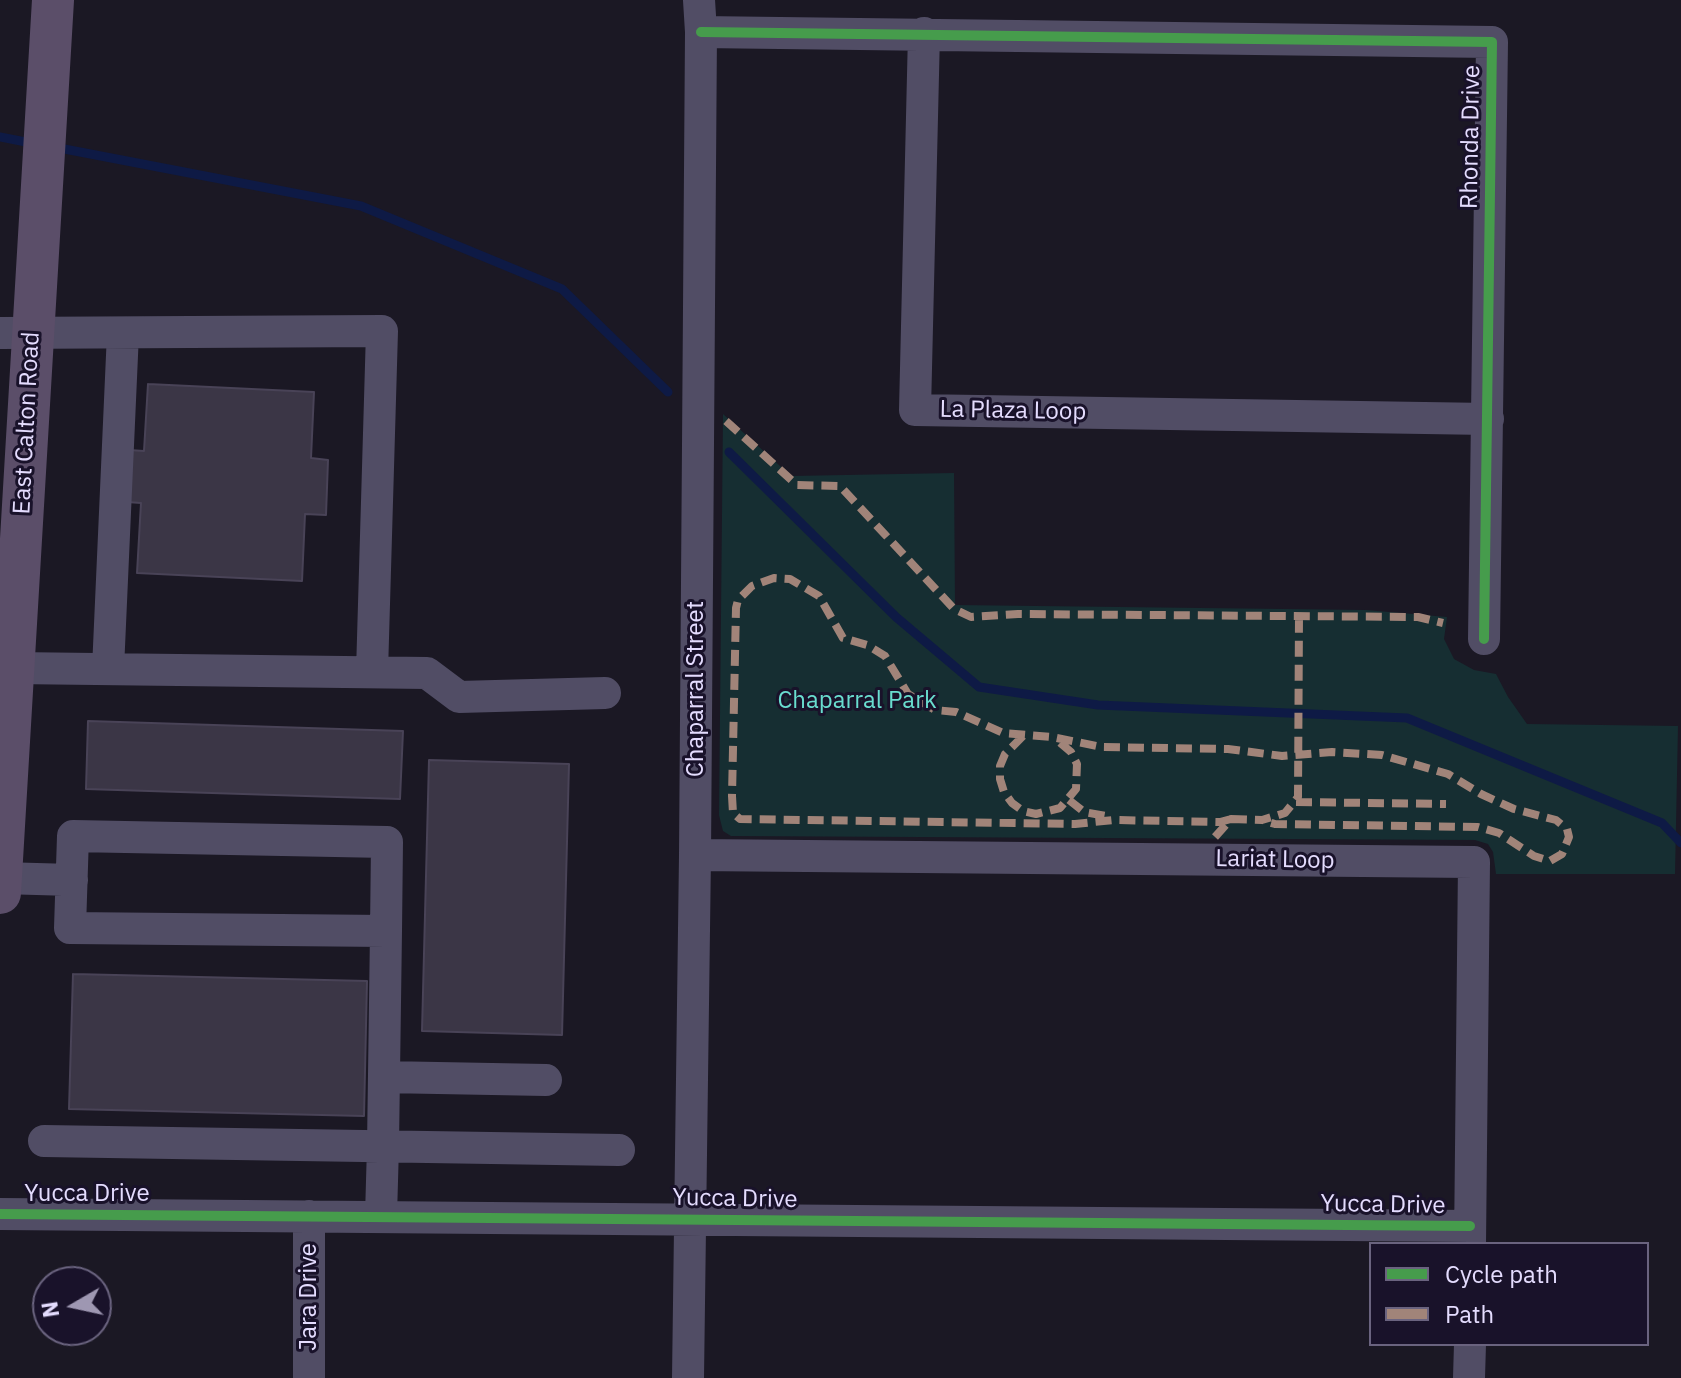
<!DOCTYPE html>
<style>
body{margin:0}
#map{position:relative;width:1681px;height:1378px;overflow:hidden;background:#1b1824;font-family:"IBM Plex Sans",sans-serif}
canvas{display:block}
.legend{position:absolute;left:1369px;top:1242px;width:280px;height:104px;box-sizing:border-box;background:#19122a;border:2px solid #6a637f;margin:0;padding:10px 14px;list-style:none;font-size:24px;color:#e4dcfe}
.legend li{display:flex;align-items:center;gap:16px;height:40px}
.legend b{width:40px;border:2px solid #6a637f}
.north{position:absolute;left:32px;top:1266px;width:80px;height:80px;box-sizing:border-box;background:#19122a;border:2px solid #6a637f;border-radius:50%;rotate:261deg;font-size:22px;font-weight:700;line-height:32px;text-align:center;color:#e4dcfe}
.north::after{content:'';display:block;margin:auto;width:28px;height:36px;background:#9e97b2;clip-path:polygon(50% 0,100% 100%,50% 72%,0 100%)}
</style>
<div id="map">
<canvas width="1681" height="1378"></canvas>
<ul class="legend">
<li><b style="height:10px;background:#469c4c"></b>Cycle path</li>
<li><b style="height:10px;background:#a18479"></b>Path</li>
</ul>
<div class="north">N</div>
</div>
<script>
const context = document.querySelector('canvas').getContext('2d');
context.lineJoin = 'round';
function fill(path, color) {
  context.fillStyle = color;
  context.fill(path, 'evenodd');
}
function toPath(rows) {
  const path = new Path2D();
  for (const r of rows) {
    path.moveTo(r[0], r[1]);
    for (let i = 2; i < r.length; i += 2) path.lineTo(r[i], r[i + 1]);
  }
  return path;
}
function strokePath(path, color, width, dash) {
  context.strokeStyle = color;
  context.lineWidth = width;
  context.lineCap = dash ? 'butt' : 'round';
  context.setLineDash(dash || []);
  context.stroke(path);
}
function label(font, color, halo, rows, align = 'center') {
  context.font = font + ' "IBM Plex Sans",sans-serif';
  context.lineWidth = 6;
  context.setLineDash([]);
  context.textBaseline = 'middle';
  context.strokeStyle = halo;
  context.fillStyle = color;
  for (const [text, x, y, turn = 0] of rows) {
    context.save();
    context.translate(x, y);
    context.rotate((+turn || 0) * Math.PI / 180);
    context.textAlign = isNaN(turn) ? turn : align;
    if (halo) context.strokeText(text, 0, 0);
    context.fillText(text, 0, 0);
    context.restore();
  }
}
const green = toPath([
 [723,414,791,476,954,473,955,605,1366,610,1447,617,1444,639,1454,659,1474,670,1496,674,1508,697,1527,724,1678,726,1675,874,1496,874,1493,852,1488,844,1475,840,731,836,723,831,719,815]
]);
const stream = toPath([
 [0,137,36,144],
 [54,147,361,206,562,289,668,392],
 [729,452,896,617,979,687,1098,705,1407,718,1662,823,1681,843]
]);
const building = toPath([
 [148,384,314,392,311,458,328,460,326,515,305,514,302,581,137,573,141,503,127,502,129,450,144,451,148,384],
 [88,721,403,731,400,799,86,789,88,721],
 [429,760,569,764,562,1035,422,1031,429,760],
 [73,974,367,981,364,1116,69,1109,73,974]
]);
const minor = toPath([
 [701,32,1492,42,1484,639],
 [924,33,915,410,1488,419],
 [0,333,382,331,372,672],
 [13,668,427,673,459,697,605,693],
 [108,669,123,333],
 [695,855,1474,862,1470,1244],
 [1,878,72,880],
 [384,1077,546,1080],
 [44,1141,619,1150],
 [0,1214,1470,1226],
 [309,1216,309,1378],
 [381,1216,383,1146,386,931,387,842,73,836,70,928,386,931],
 [688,1378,695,855,701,32,699,0],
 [1469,1378,1470,1344]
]);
const major = toPath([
 [0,893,53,0]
]);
const quiet = toPath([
 [726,421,797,485,840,486,954,609,971,617,1018,614,1418,617,1443,623],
 [1023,736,1005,754,1000,766,1000,779,1004,792,1012,803,1023,811,1036,814,1060,808,1076,789,1077,764,1071,752,1057,740],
 [1069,800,1084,812,1106,816],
 [1296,802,1446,804],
 [1231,819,1220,822,1113,820,1075,824,740,819,733,813,732,796,736,608,738,600,752,586,774,578,790,579,819,596,843,638,867,645,885,656,908,694,935,710,956,712,1003,733,1052,737,1102,747,1228,749,1282,756,1332,752,1382,755,1448,774,1481,794,1514,809,1556,820,1567,829,1569,837,1562,854,1550,861,1534,856,1499,833,1478,827,1275,824,1262,820],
 [1215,837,1231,819,1262,820,1285,813,1298,797,1299,616]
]);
const cycleway = toPath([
 [701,32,1492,42,1484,639],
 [0,1214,1470,1226]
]);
const streetNames = [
 ["Rhonda Drive",1471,137,-89],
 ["La Plaza Loop",1013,411,1],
 ["East Calton Road",27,423,-87],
 ["Chaparral Street",696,689,-90],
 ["Lariat Loop",1275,860,1],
 ["Yucca Drive",87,1194],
 ["Yucca Drive",735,1199,1],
 ["Yucca Drive",1383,1205,1],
 ["Jara Drive",309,1297,-90]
];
const parkNames = [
 ["Chaparral Park",857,701]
];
fill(green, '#162e32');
strokePath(stream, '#0e1a45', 9);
fill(building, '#3b3646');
strokePath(building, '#494357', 2);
strokePath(minor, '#514d65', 32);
strokePath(major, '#5b4e69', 42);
strokePath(quiet, '#a18479', 8, [16, 8]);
strokePath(cycleway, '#469c4c', 10);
label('24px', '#e4dcfe', '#19122a', streetNames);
label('24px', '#69ddcf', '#19122a', parkNames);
</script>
